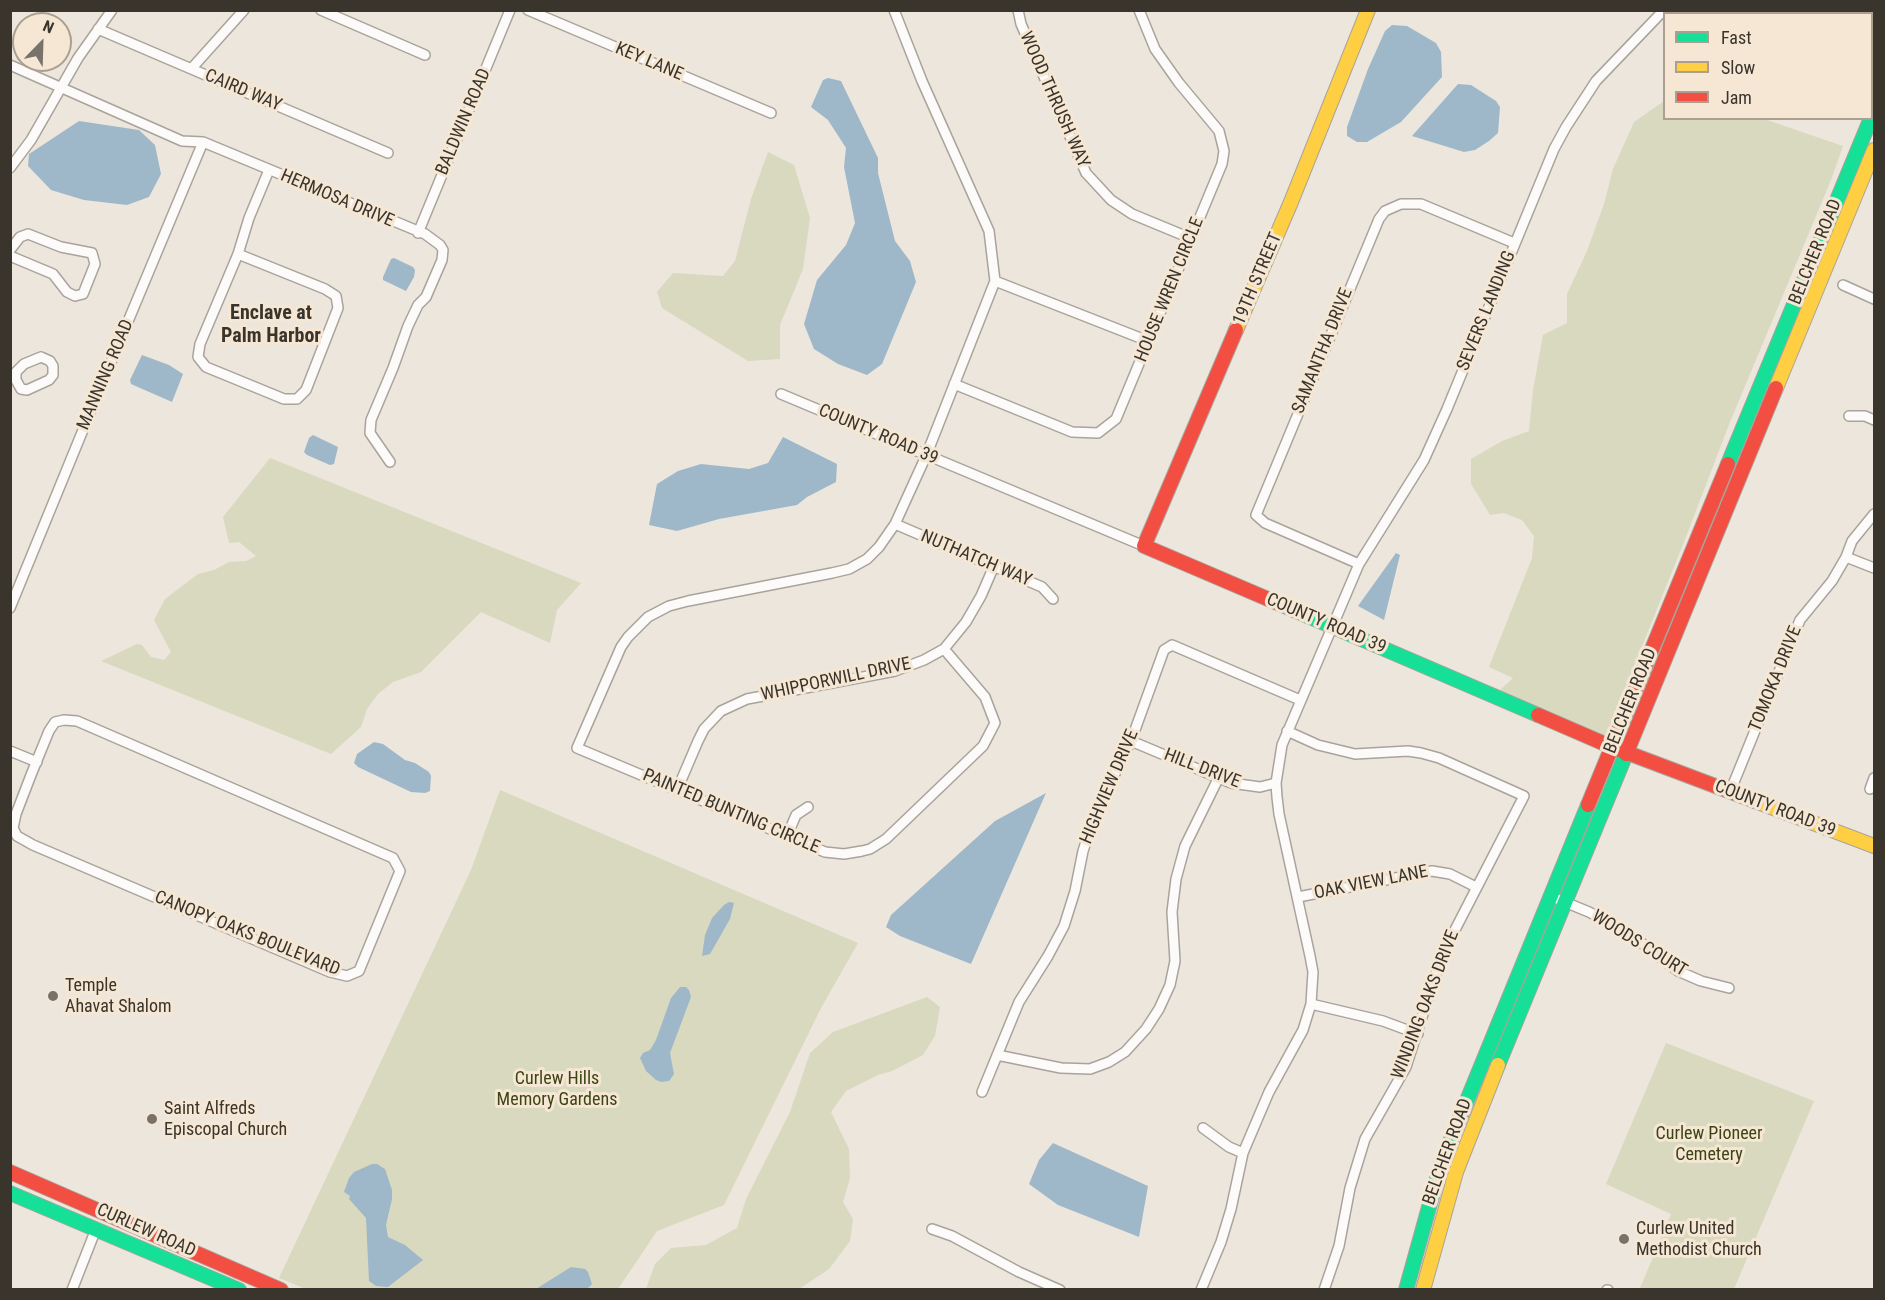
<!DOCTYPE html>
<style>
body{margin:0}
#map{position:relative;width:1885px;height:1300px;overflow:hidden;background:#ede6dc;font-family:"Roboto Condensed",sans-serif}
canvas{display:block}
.frame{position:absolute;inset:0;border:12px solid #39342c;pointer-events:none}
.legend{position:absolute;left:1663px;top:12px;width:210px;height:108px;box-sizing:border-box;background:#f5e7d4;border:2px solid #aa9f91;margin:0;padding:8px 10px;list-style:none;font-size:18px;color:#39342c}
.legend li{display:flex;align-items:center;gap:12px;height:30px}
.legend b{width:30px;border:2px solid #aa9f91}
.north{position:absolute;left:12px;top:12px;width:60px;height:60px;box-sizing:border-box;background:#f5e7d4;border:2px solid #aa9f91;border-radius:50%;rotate:23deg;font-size:16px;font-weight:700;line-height:24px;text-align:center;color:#39342c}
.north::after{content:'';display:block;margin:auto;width:21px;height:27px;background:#78726a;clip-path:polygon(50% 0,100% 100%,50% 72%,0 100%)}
</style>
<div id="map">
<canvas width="1885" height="1300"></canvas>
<div class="frame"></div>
<ul class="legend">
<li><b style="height:8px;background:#16e098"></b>Fast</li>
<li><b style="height:8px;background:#ffcf43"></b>Slow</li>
<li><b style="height:8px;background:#f24e42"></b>Jam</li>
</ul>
<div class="north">N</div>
</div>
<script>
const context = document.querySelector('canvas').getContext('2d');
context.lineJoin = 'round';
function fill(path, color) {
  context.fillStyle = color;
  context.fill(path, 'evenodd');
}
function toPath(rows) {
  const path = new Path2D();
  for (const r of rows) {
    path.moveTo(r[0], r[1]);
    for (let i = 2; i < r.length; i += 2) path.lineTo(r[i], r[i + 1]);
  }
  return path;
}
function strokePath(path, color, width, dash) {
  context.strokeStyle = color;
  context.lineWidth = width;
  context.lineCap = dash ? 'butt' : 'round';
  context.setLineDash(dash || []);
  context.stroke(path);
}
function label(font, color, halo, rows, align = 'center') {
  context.font = font + ' "Roboto Condensed",sans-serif';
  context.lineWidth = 6;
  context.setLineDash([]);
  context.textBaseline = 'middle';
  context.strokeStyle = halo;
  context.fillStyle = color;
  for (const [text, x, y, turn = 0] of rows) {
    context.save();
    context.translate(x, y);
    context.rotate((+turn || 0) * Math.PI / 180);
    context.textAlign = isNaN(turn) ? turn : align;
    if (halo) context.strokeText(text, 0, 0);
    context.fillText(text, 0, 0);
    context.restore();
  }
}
const green = toPath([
 [1664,101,1664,118,1764,119,1843,146,1831,180,1730,422,1684,542,1605,738,1521,702,1491,685,1500,690,1513,678,1489,667,1532,558,1534,536,1522,520,1504,513,1490,515,1471,484,1471,459,1502,441,1529,431,1533,390,1543,335,1567,323,1567,294,1587,251,1604,204,1613,169,1634,122],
 [768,152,794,165,810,218,803,269,780,325,780,359,748,361,662,308,657,292,673,273,723,276,735,261,751,199],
 [270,458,581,583,557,610,550,643,481,612,421,672,393,682,378,694,367,709,361,727,331,754,101,661,137,644,142,645,151,657,164,660,171,652,154,620,165,599,198,574,214,570,229,562,246,561,256,556,239,542,229,543,223,517],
 [500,790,858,943,821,1008,724,1205,657,1231,618,1289,308,1290,279,1278,471,870],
 [927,997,940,1007,935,1036,923,1055,892,1071,878,1075,846,1091,831,1112,849,1149,850,1178,843,1202,853,1219,850,1241,829,1269,799,1289,646,1289,655,1264,671,1248,706,1245,737,1228,746,1199,790,1112,810,1053,833,1032],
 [1666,1043,1814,1101,1734,1289,1640,1288,1671,1214,1606,1184]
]);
const water = toPath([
 [1392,25,1407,26,1436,43,1441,52,1442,77,1401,122,1367,142,1357,142,1347,136,1347,127,1368,69,1385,31],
 [828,78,841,81,878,158,878,173,895,241,910,261,916,282,882,364,867,375,838,364,814,349,804,324,817,280,846,245,855,223,844,167,846,148,828,120,811,107,823,80],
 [1458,84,1471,85,1496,101,1500,107,1498,133,1489,141,1475,150,1464,152,1412,136],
 [79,121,139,130,155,145,161,174,149,197,127,205,84,200,51,190,28,166,29,154],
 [394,258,413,267,415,270,414,277,406,291,383,280,383,277,391,259],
 [142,355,169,365,183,374,172,402,131,384,130,380],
 [313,435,338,447,334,464,330,465,307,455,304,452,309,438],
 [783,437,837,464,836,482,807,497,797,505,719,519,677,531,649,525,657,484,678,471,701,464,749,469,768,463],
 [1396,553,1400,555,1384,620,1358,606],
 [374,742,383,744,405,760,415,763,429,772,431,776,430,791,425,793,411,792,358,767,354,763,357,754],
 [1046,793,971,964,900,936,886,927,891,915,995,821],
 [729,902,734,903,730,919,710,954,702,956,705,935,712,918,724,905],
 [680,987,686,987,689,990,691,997,670,1053,674,1074,669,1081,661,1082,656,1080,646,1071,640,1058,643,1053,650,1050,656,1040,671,998],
 [1053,1143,1148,1186,1139,1237,1058,1205,1029,1184,1039,1160],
 [372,1164,377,1164,385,1169,392,1190,392,1199,386,1225,388,1237,405,1245,423,1260,388,1287,376,1286,369,1281,366,1218,349,1199,350,1196,344,1192,349,1178,354,1172],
 [571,1267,585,1269,588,1272,592,1284,587,1289,536,1289]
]);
const street = toPath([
 [321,10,425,55],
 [528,10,771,113],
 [894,10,922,81,989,231,995,281,926,456,895,524,879,547,867,559,849,569,832,573,688,601,669,606,648,617,628,637,621,647,577,748,825,852,844,854,862,851,870,849,886,839,983,746,995,723,985,697,944,649],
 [1018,10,1021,24,1086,173,1111,200,1132,214,1190,238],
 [1827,14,1829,10],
 [98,29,388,153],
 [10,65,182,141,203,142,425,234,440,245,443,250,442,260,426,297,418,305,408,326,393,368,371,420,370,433,390,462],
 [192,68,244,10],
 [10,168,31,140,78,58,112,10],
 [418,233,510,10],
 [10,250,20,237,28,234,61,247,92,253,95,264,83,294,75,296,67,292,53,274,10,256],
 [238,254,325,289,336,296,338,308,306,390,297,399,284,399,206,367,198,357,200,344,238,254,249,218,269,170],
 [995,281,1148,341],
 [1843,285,1874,299],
 [41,357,50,361,53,366,53,375,49,380,27,390,21,389,16,380,16,372,24,364,41,357],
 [954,384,1072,432,1098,433,1116,419,1222,164,1224,151,1219,131,1179,83,1155,49,1139,10],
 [781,394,1144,546],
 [1849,416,1865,416,1874,420],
 [895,524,1042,587,1053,599],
 [1846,557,1874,568],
 [1359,564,1265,523,1256,515,1379,219,1385,211,1401,204,1421,204,1514,243],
 [10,608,101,386,203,142],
 [64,720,77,721,393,858,400,871,359,971,347,976,330,972,33,845,17,836,13,828,16,814,31,775,49,731,55,722,64,720],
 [1287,731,1318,745,1355,754,1408,751,1421,753,1439,758,1524,796,1442,955,1406,1067,1365,1139,1350,1188,1339,1246,1324,1290],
 [1131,741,1231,783,1260,787,1276,783],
 [10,751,37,762],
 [1870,789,1874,778],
 [677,790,698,741,704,729,721,711,747,699,895,671,924,660,944,649,966,622,981,596,994,566],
 [1730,792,1800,620,1832,581,1846,557,1852,541,1874,514],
 [787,836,796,815,808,807],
 [1550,896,1589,912,1619,928,1643,944,1678,971,1701,981,1729,988],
 [1298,897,1432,871,1450,874,1476,887],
 [1311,1004,1383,1021,1418,1034],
 [997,1055,1061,1068,1090,1069,1109,1062,1125,1052,1146,1029,1159,1009,1170,985,1175,961,1172,912,1176,879,1185,846,1218,779],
 [982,1092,1019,1002,1048,956,1064,926,1075,891,1083,851,1095,814,1131,741,1164,650,1172,645,1300,700],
 [1203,1128,1229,1147,1243,1153],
 [932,1229,952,1236,1019,1272,1060,1290],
 [72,1290,96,1229],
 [1201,1290,1221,1242,1231,1209,1243,1153,1269,1092,1303,1030,1311,1004,1313,972,1310,956,1279,814,1277,797,1276,783,1282,745,1359,564,1424,460,1447,409,1554,149,1566,127,1596,81,1664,10],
 [1607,1290,1608,1290]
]);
const fast = toPath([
 [1728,464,1871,118],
 [1282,605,1538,715],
 [1498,1065,1626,754],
 [10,1193,239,1290],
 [1406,1290,1441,1164,1588,805]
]);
const slow = toPath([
 [1236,330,1291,202,1368,10],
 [1776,388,1874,150],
 [1755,801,1874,846],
 [1423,1290,1456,1172,1498,1065]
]);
const jam = toPath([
 [1236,330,1144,546,1282,605],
 [1538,715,1612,747,1755,801],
 [1626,754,1776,388],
 [1588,805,1728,464],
 [10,1172,281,1290]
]);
const markers = [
 [53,996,6,"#78726a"],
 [152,1119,6,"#78726a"],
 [1624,1239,6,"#78726a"]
];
const streetNames = [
 ["KEY LANE",649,62,23],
 ["CAIRD WAY",243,91,23],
 ["WOOD THRUSH WAY",1054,100,66],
 ["BALDWIN ROAD",464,122,-67],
 ["HERMOSA DRIVE",337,199,23],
 ["BELCHER ROAD",1816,252,-68],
 ["19TH STREET",1258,279,-67],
 ["HOUSE WREN CIRCLE",1170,290,-68],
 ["SEVERS LANDING",1487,311,-68],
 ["SAMANTHA DRIVE",1323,351,-68],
 ["MANNING ROAD",106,375,-67],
 ["COUNTY ROAD 39",878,435,23],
 ["NUTHATCH WAY",976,559,23],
 ["COUNTY ROAD 39",1326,624,23],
 ["TOMOKA DRIVE",1776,679,-68],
 ["WHIPPORWILL DRIVE",836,680,-12],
 ["BELCHER ROAD",1631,701,-68],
 ["HILL DRIVE",1202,769,21],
 ["HIGHVIEW DRIVE",1110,787,-67],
 ["COUNTY ROAD 39",1775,809,21],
 ["PAINTED BUNTING CIRCLE",731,812,23],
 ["OAK VIEW LANE",1371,883,-11],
 ["CANOPY OAKS BOULEVARD",247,934,22],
 ["WOODS COURT",1639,944,32],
 ["WINDING OAKS DRIVE",1426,1005,-69],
 ["BELCHER ROAD",1448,1152,-70],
 ["CURLEW ROAD",146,1231,24]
];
const poiNames = [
 ["Temple",65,986],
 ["Ahavat Shalom",65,1007],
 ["Saint Alfreds",164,1109],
 ["Episcopal Church",164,1130],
 ["Curlew United",1636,1229],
 ["Methodist Church",1636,1250]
];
const parkNames = [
 ["Curlew Hills",557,1079],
 ["Memory Gardens",557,1100],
 ["Curlew Pioneer",1709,1134],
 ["Cemetery",1709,1155]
];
const neighbourhoodNames = [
 ["Enclave at",271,314],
 ["Palm Harbor",271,337]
];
fill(green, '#d8d9bf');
fill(water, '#9fb8c9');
strokePath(street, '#a9a39c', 12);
strokePath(fast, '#a9a39c', 16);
strokePath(slow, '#a9a39c', 16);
strokePath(jam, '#a9a39c', 16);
strokePath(street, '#fcfbfa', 9);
strokePath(fast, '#16e098', 14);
strokePath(slow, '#ffcf43', 14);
strokePath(jam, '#f24e42', 14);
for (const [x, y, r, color] of markers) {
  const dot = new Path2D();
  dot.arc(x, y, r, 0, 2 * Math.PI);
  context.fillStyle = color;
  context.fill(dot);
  strokePath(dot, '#f5e7d4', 2);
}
label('18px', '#39342c', '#f5e7d4', streetNames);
label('18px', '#39342c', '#f5e7d4', poiNames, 'left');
label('18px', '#3b4413', '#f5e7d4', parkNames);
label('bold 20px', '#39342c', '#f5e7d4', neighbourhoodNames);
</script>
